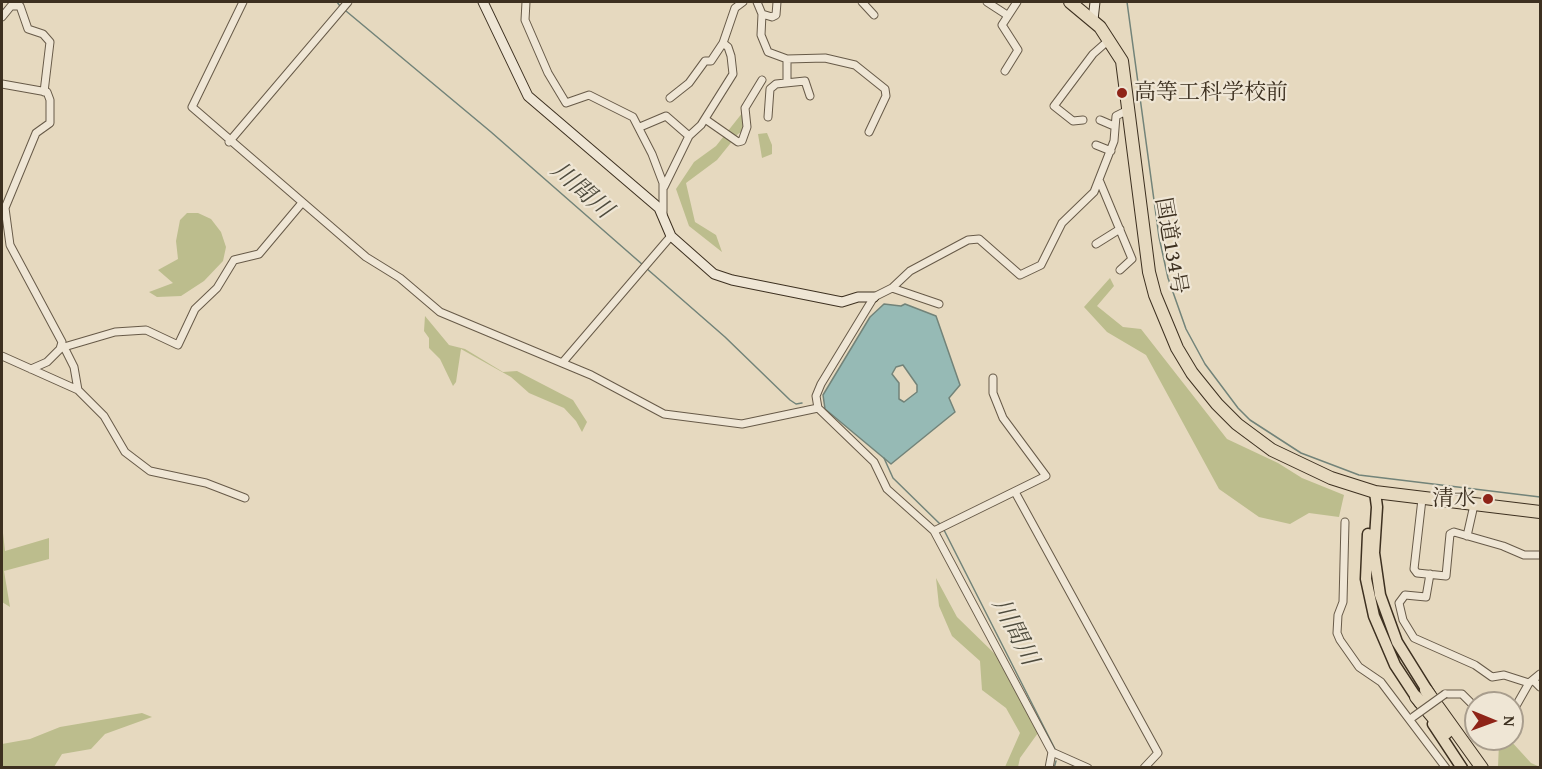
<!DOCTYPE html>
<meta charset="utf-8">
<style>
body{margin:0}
#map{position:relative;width:1542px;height:769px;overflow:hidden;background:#e6d9bf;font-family:"Gentium Book Plus",serif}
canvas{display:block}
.frame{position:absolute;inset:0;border:3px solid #3d3020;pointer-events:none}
.north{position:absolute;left:1464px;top:691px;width:60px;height:60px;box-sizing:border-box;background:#efe6d5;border:2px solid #a89d8d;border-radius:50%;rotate:91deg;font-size:16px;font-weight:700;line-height:24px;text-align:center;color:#3d3020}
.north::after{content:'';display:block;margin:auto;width:21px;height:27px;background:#8f2418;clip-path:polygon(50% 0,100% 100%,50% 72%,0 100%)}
</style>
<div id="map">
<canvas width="1542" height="769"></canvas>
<div class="frame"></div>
<div class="north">N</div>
</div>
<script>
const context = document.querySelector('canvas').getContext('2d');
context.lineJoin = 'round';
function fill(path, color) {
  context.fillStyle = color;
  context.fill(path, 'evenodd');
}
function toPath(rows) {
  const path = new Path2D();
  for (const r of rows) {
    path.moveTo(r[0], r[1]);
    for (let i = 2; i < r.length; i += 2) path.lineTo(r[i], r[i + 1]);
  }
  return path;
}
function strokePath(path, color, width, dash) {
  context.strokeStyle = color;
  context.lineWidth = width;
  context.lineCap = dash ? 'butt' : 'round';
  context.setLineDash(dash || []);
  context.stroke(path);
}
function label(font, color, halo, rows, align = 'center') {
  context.font = font + ' "Gentium Book Plus","Noto Serif JP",serif';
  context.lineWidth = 4.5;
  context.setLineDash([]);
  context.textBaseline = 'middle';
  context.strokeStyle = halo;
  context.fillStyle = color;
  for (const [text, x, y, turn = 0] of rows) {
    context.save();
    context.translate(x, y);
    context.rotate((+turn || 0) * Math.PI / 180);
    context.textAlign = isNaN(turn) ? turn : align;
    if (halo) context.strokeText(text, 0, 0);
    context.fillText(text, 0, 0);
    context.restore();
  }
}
const green = toPath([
 [743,112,745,130,738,134,717,160,686,183,695,222,716,235,722,252,689,226,676,189,694,162,716,146],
 [767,133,772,145,772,154,762,158,758,134],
 [187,213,198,213,211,219,221,232,226,247,223,261,204,281,181,296,157,297,149,292,173,283,158,270,178,259,176,241,180,220],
 [1110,278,1114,286,1097,306,1123,327,1141,329,1227,439,1278,463,1302,478,1344,495,1339,517,1309,513,1290,524,1259,517,1219,489,1146,355,1107,332,1084,307],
 [425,316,449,345,465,349,503,372,517,371,573,400,587,422,582,432,576,421,564,408,529,393,511,377,461,349,456,382,453,386,440,359,429,348,429,338,424,331],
 [3,533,5,551,49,538,49,559,4,571,10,607,2,602],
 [936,578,957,617,996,655,1011,684,1031,713,1038,733,1020,758,1018,767,1005,767,1020,733,1006,708,982,690,980,661,952,636,939,606],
 [142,713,152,717,105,734,91,749,62,754,54,767,2,767,2,744,30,739,60,727],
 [1510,740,1531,763,1540,767,1498,767,1499,743]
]);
const water = toPath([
 [884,304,901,306,905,304,936,316,960,385,949,398,955,412,891,464,825,409,823,395,870,317,884,304],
 [903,365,917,385,917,392,904,402,899,399,899,383,892,374,896,367,903,365]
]);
const stream = toPath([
 [337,2,340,6],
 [1127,2,1159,237,1168,278,1186,329,1205,364,1238,408,1250,420,1301,453,1359,475,1540,497],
 [346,11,491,132,643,265],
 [646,268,725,337,790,400,796,404,802,403],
 [884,458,893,478,940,524],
 [944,530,1055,749],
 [1054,768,1056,761]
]);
const street = toPath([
 [243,2,192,107,366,257,400,278,440,312,591,375,664,414,742,424,818,408],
 [526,2,525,20,548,73,566,103,589,95,633,117,652,154,663,183,663,214],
 [757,2,762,14,761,35,768,52,787,59,825,58,855,65,885,89,886,96,869,132],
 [862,2,874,15],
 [987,2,1007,15],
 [762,14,772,17,776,15,777,2],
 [2,17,11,6,20,6,28,29,43,34,50,42,44,92],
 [787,59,787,82],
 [1005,71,1018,50,1002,25,1017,2],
 [2,84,47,92,50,100,50,123,36,133,5,208,10,245,62,342,60,349,47,362,31,369],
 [670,98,689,83,705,61,711,61,723,43,735,8,743,2],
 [768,117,770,89,776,84,805,81,810,96],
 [705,119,738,142,742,141,747,127,745,108,762,80],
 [1083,120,1073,121,1054,106,1093,54,1110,39],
 [1100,120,1114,126],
 [640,127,666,116,689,136],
 [229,142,348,2],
 [1096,145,1111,151],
 [1100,182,1132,259,1120,270],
 [664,187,689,136,701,125,733,74,731,56,728,47,723,43],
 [1096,244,1120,229],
 [892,288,910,271,968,240,979,239,1020,275,1041,265,1062,223,1094,192,1114,141,1116,116,1130,109],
 [939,304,892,288,874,297,821,384,816,396,818,408,874,462,887,489,934,531,1052,752,1088,768],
 [62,345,64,347,115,332,146,330,178,345,195,309,217,288,234,260,259,254,301,204],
 [64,347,74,367,78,390],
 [2,356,78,390,104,416,125,452,150,471,206,483,245,498],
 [563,362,671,236],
 [1015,492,1158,753,1144,768],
 [1422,499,1414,569,1417,573,1446,576,1450,534,1454,532,1503,546,1524,555,1540,555],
 [1345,522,1343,602,1338,615,1337,633,1340,640,1359,667,1381,682,1446,768],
 [934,531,1046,476,1003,418,993,393,993,378],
 [1467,536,1474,505],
 [1430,574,1426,597,1405,595,1399,603,1403,620,1414,638,1475,665,1492,677,1504,675,1529,683],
 [1533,680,1540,687],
 [1445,694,1462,694,1476,708],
 [1512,713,1529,683,1540,674],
 [1049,768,1052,752]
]);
const secondary = toPath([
 [483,2,528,96,659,208,671,236,714,274,732,280,842,302,858,297,874,297],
 [1093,20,1095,2]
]);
const primary = toPath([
 [1375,492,1377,507,1374,553,1380,595,1397,642,1430,695],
 [1368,534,1366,579,1374,616,1395,665,1420,703],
 [1433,724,1462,768]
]);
const highway = toPath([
 [1070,2,1100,27,1122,61,1149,272,1155,295,1177,348,1192,373,1217,404,1237,424,1272,450,1331,478,1375,492,1540,512],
 [1426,690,1482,768],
 [1416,697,1446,733]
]);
const streetBridge = toPath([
 [1413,717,1445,694]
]);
const markers = [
 [1122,93,6,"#8f2418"],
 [1488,499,6,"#8f2418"]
];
const poiNames = [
 ["高等工科学校前",1134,93],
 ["清水",1476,499,"right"]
];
const streetNames = [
 ["国道134号",1170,246,80]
];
const waterNames = [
 ["川間川",581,191,41],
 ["川間川",1014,632,63]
];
fill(green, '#bcbd8d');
fill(water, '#96bab5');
strokePath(water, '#728379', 1.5);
strokePath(stream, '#728379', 1.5);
strokePath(street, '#675a48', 9);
strokePath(secondary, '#3d3020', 11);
strokePath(primary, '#3d3020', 13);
strokePath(highway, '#3d3020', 14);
strokePath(street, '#efe6d5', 7);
strokePath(secondary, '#efe6d5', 9);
strokePath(primary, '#e6d9bf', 10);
strokePath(highway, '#e6d9bf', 12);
strokePath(streetBridge, '#675a48', 9, []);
strokePath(streetBridge, '#efe6d5', 7);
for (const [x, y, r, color] of markers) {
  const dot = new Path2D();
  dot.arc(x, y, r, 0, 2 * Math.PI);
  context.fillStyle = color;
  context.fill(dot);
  strokePath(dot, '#efe6d5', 2);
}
label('22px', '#3d3020', '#efe6d5', poiNames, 'left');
label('22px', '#3d3020', '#efe6d5', streetNames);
label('italic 24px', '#4f4c3e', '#efe6d5', waterNames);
</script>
